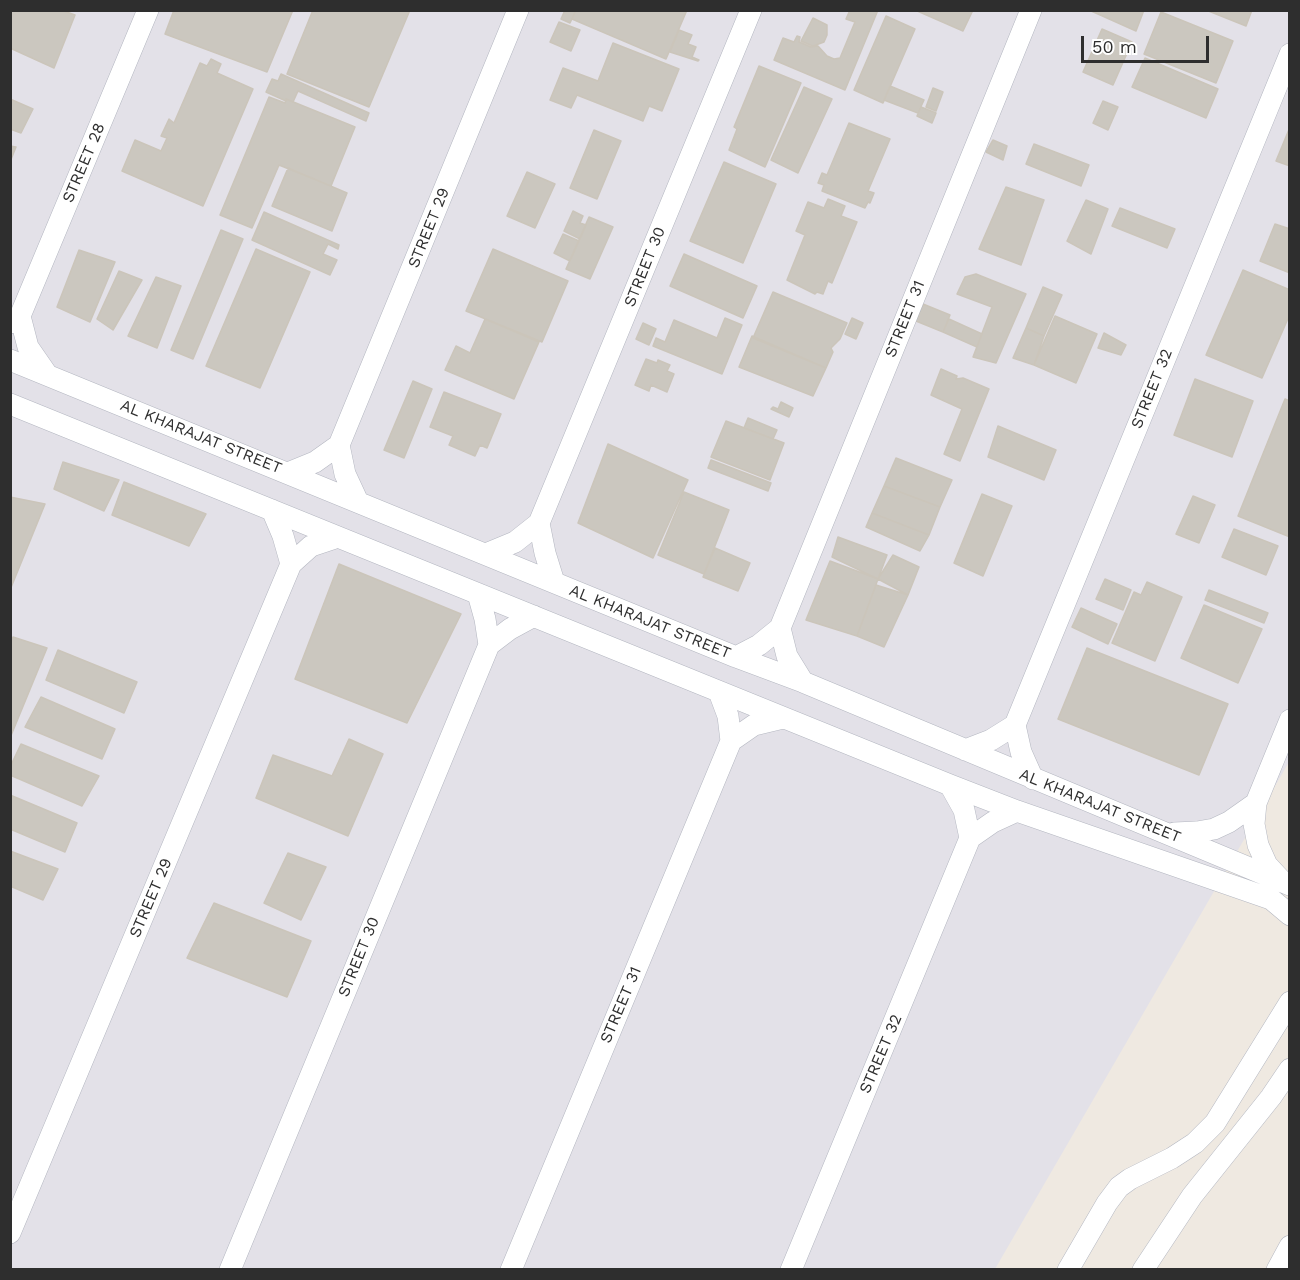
<!DOCTYPE html>
<style>
body{margin:0}
#map{position:relative;width:1300px;height:1280px;overflow:hidden;background:#efe9e1;font-family:"Work Sans",sans-serif}
canvas{display:block}
.frame{position:absolute;inset:0;border:12px solid #2e2e2e;pointer-events:none}
.scale{position:absolute;left:1081px;top:36px;width:128px;height:27px;box-sizing:border-box;border:3px solid #2e2e2e;border-top:0;padding-left:8px;font-size:18px;line-height:21px;white-space:nowrap;color:#2e2e2e;-webkit-text-stroke:4px #fff;paint-order:stroke}
</style>
<div id="map">
<canvas width="1300" height="1280"></canvas>
<div class="frame"></div>
<div class="scale">50 m</div>
</div>
<script>
const context = document.querySelector('canvas').getContext('2d');
context.lineJoin = 'round';
function fill(path, color) {
  context.fillStyle = color;
  context.fill(path, 'evenodd');
}
function toPath(rows) {
  const path = new Path2D();
  for (const r of rows) {
    path.moveTo(r[0], r[1]);
    for (let i = 2; i < r.length; i += 2) path.lineTo(r[i], r[i + 1]);
  }
  return path;
}
function strokePath(path, color, width, dash) {
  context.strokeStyle = color;
  context.lineWidth = width;
  context.lineCap = dash ? 'butt' : 'round';
  context.setLineDash(dash || []);
  context.stroke(path);
}
function label(font, color, halo, rows, align = 'center') {
  context.font = font + ' "Work Sans",sans-serif';
  context.lineWidth = 5;
  context.setLineDash([]);
  context.textBaseline = 'middle';
  context.strokeStyle = halo;
  context.fillStyle = color;
  for (const [text, x, y, turn = 0] of rows) {
    context.save();
    context.translate(x, y);
    context.rotate((+turn || 0) * Math.PI / 180);
    context.textAlign = isNaN(turn) ? turn : align;
    if (halo) context.strokeText(text, 0, 0);
    context.fillText(text, 0, 0);
    context.restore();
  }
}
const industrial = toPath([
 [10,11,1289,11,1289,762,995,1269,11,1269]
]);
const building = toPath([
 [10,10,61,10,75,15,54,68,10,48,10,10],
 [174,10,293,10,267,72,165,34,174,10],
 [313,10,410,10,369,107,287,74,313,10],
 [565,10,576,10,570,23,561,19,565,10],
 [576,10,687,10,666,59,572,19,576,10],
 [850,10,878,10,845,90,774,60,783,38,794,42,797,36,800,37,799,42,811,47,818,46,827,56,834,59,840,58,855,22,846,19,850,10],
 [915,10,973,10,963,31,915,10],
 [1089,10,1144,10,1136,31,1089,10],
 [1206,10,1252,10,1246,26,1206,10],
 [1161,12,1233,41,1216,83,1144,54,1161,12],
 [886,16,915,29,883,103,854,90,886,16],
 [813,18,827,25,827,35,824,42,813,46,801,41,813,18],
 [559,22,580,30,571,51,550,42,559,22],
 [1102,29,1132,42,1113,85,1083,72,1102,29],
 [679,30,692,35,688,44,696,47,692,57,699,60,698,61,670,52,679,30],
 [613,43,679,69,662,111,649,106,643,121,577,95,571,108,550,100,563,68,598,81,613,43],
 [1145,58,1218,89,1206,118,1132,87,1145,58],
 [211,59,221,64,217,73,253,89,203,206,122,171,135,140,161,151,167,138,161,136,169,119,174,123,200,63,207,66,211,59],
 [759,66,801,83,765,167,729,150,737,129,734,127,759,66],
 [281,74,369,113,366,121,298,91,293,102,286,99,286,101,266,92,272,79,278,81,281,74],
 [890,86,924,100,918,113,884,100,890,86],
 [804,87,832,99,798,173,771,160,804,87],
 [933,88,943,92,936,111,926,107,933,88],
 [269,97,285,103,286,99,355,127,331,186,279,165,252,228,220,215,269,97],
 [10,99,33,109,21,133,10,129,10,99],
 [1103,101,1118,107,1108,130,1093,123,1103,101],
 [921,107,936,113,932,123,917,116,921,107],
 [849,123,890,139,868,191,874,193,870,203,868,202,865,208,822,191,824,185,818,183,822,173,827,175,849,123],
 [1290,127,1290,166,1276,161,1290,127],
 [594,130,621,141,597,199,570,188,594,130],
 [993,140,1007,146,1003,160,986,152,993,140],
 [1034,144,1089,165,1081,186,1026,164,1034,144],
 [10,146,16,147,10,162,10,146],
 [724,162,776,184,743,263,690,241,724,162],
 [288,168,347,193,332,231,272,206,288,168],
 [527,172,555,184,535,228,507,216,527,172],
 [1006,187,1044,200,1021,265,979,249,1006,187],
 [828,199,845,206,841,216,857,222,832,283,828,281,823,294,817,292,815,294,787,280,805,235,796,231,808,202,824,208,828,199],
 [1086,200,1108,209,1091,254,1067,241,1086,200],
 [1120,208,1175,229,1167,248,1112,226,1120,208],
 [573,211,583,216,580,223,586,225,580,239,564,231,573,211],
 [264,212,339,245,338,249,328,244,323,254,337,260,330,275,252,240,264,212],
 [589,217,613,227,590,279,566,269,589,217],
 [1275,224,1290,229,1290,273,1260,261,1275,224],
 [221,230,243,239,193,359,171,350,221,230],
 [563,234,579,241,570,261,554,253,563,234],
 [256,249,310,272,260,388,206,366,256,249],
 [493,249,568,281,542,342,466,311,493,249],
 [79,250,115,262,90,322,57,307,79,250],
 [684,254,757,286,743,318,670,286,684,254],
 [1243,270,1290,290,1290,314,1262,378,1206,355,1243,270],
 [119,271,142,280,113,330,97,319,119,271],
 [976,274,1026,294,996,363,973,357,992,307,957,294,965,277,976,274],
 [156,277,181,286,157,348,128,336,156,277],
 [1043,287,1062,295,1044,336,1026,328,1043,287],
 [773,292,847,323,840,339,831,348,833,352,826,368,753,338,773,292],
 [923,304,950,315,943,332,916,321,923,304],
 [1055,316,1097,334,1076,383,1034,365,1055,316],
 [725,318,742,325,722,374,653,346,656,338,665,342,674,320,717,338,725,318],
 [852,318,863,323,856,339,845,334,852,318],
 [485,319,539,342,514,399,445,370,456,346,470,353,485,319],
 [949,319,982,334,977,347,943,332,949,319],
 [643,323,656,329,649,345,636,339,643,323],
 [1026,328,1044,336,1034,365,1013,358,1026,328],
 [1104,333,1126,345,1121,355,1098,348,1104,333],
 [752,336,826,368,813,396,739,367,752,336],
 [646,359,657,363,658,360,670,365,667,371,674,374,667,392,651,385,649,391,635,385,646,359],
 [941,369,957,376,956,379,963,378,989,389,960,461,944,454,962,409,931,395,941,369],
 [1195,379,1253,401,1232,457,1174,435,1195,379],
 [413,381,432,389,404,458,384,450,413,381],
 [444,392,501,414,487,448,480,445,475,456,449,445,453,436,430,427,444,392],
 [1285,399,1290,401,1290,537,1238,516,1285,399],
 [781,402,793,408,789,417,771,409,773,407,778,409,781,402],
 [748,418,777,430,773,439,744,428,748,418],
 [726,421,784,443,770,480,711,457,726,421],
 [998,426,1056,450,1044,480,988,457,998,426],
 [608,444,688,480,653,558,578,523,608,444],
 [896,458,952,480,940,507,884,486,896,458],
 [711,460,771,483,768,491,708,468,711,460],
 [63,462,119,480,104,511,54,489,63,462],
 [124,482,206,514,189,546,112,515,124,482],
 [884,486,940,507,929,535,872,513,884,486],
 [684,492,729,510,704,574,658,555,684,492],
 [982,494,1012,506,983,576,954,563,982,494],
 [1193,496,1215,505,1199,543,1176,534,1193,496],
 [10,497,45,504,10,590,10,497],
 [872,513,929,535,920,551,866,527,872,513],
 [1234,529,1278,546,1266,575,1222,557,1234,529],
 [838,537,887,555,878,579,832,557,838,537],
 [715,548,750,563,738,591,703,577,715,548],
 [893,555,919,567,908,595,878,579,893,555],
 [830,561,878,579,857,636,806,620,830,561],
 [339,564,461,614,407,723,295,679,339,564],
 [1105,579,1131,590,1123,610,1096,599,1105,579],
 [1147,582,1182,597,1155,661,1112,643,1134,592,1141,595,1147,582],
 [876,585,908,595,884,647,857,636,876,585],
 [1209,590,1268,613,1264,623,1205,600,1209,590],
 [1204,605,1262,629,1238,683,1181,658,1204,605],
 [1081,608,1117,624,1108,644,1072,627,1081,608],
 [13,637,47,648,10,738,10,644,13,637],
 [1087,648,1228,704,1199,775,1058,719,1087,648],
 [58,650,137,682,124,713,46,680,58,650],
 [41,697,115,729,102,759,25,727,41,697],
 [349,739,383,754,348,836,256,798,273,755,332,776,349,739],
 [21,744,99,776,82,806,10,775,10,767,21,744],
 [10,795,77,823,65,852,10,829,10,795],
 [10,851,58,869,43,900,10,886,10,851],
 [288,853,326,867,301,920,264,903,288,853],
 [214,903,311,941,287,997,187,958,214,903]
]);
const minor = toPath([
 [20,316,28,347,46,373],
 [10,323,20,316,148,10],
 [10,360,736,657,803,682,1290,885],
 [10,404,950,785,1017,811,1271,899,1290,915],
 [339,445,345,474,358,502],
 [288,473,315,462,339,445,518,10],
 [272,510,283,536,291,564],
 [539,523,545,553,554,582],
 [486,554,515,542,539,523,751,10],
 [478,594,485,619,489,645],
 [780,628,787,656,803,682],
 [736,657,759,645,780,628,1031,10],
 [1015,725,1021,752,1033,779],
 [731,741,754,725,783,718],
 [965,750,991,740,1015,725,1290,54],
 [950,785,964,810,970,838],
 [1174,833,1197,832,1214,829,1229,822,1256,803],
 [1280,879,1267,865,1258,845,1254,824,1256,803,1290,720],
 [10,1233,291,564,311,546,338,537],
 [230,1270,489,645,510,629,534,616],
 [511,1270,731,741,728,716,719,692],
 [791,1270,970,838,993,822,1017,811],
 [1068,1270,1107,1203,1119,1187,1130,1179,1172,1158,1195,1143,1215,1123,1290,1002],
 [1143,1270,1192,1196,1271,1097,1290,1069],
 [1277,1270,1290,1246]
]);
const streetNames = [
 ["STREET 28",84,163,-67],
 ["STREET 29",429,228,-68],
 ["STREET 30",645,267,-68],
 ["STREET 31",905,319,-68],
 ["STREET 32",1152,389,-68],
 ["AL KHARAJAT STREET",201,437,22],
 ["AL KHARAJAT STREET",650,622,22],
 ["AL KHARAJAT STREET",1100,806,22],
 ["STREET 29",151,898,-67],
 ["STREET 30",359,957,-68],
 ["STREET 31",621,1005,-67],
 ["STREET 32",881,1054,-67]
];
fill(industrial, '#e3e1e8');
fill(building, '#cbc7bf');
strokePath(building, '#cbc5ba', 1.5);
strokePath(minor, '#b4b7c1', 22);
strokePath(minor, '#fff', 21);
label('16px', '#2e2e2e', '#fff', streetNames);
</script>
